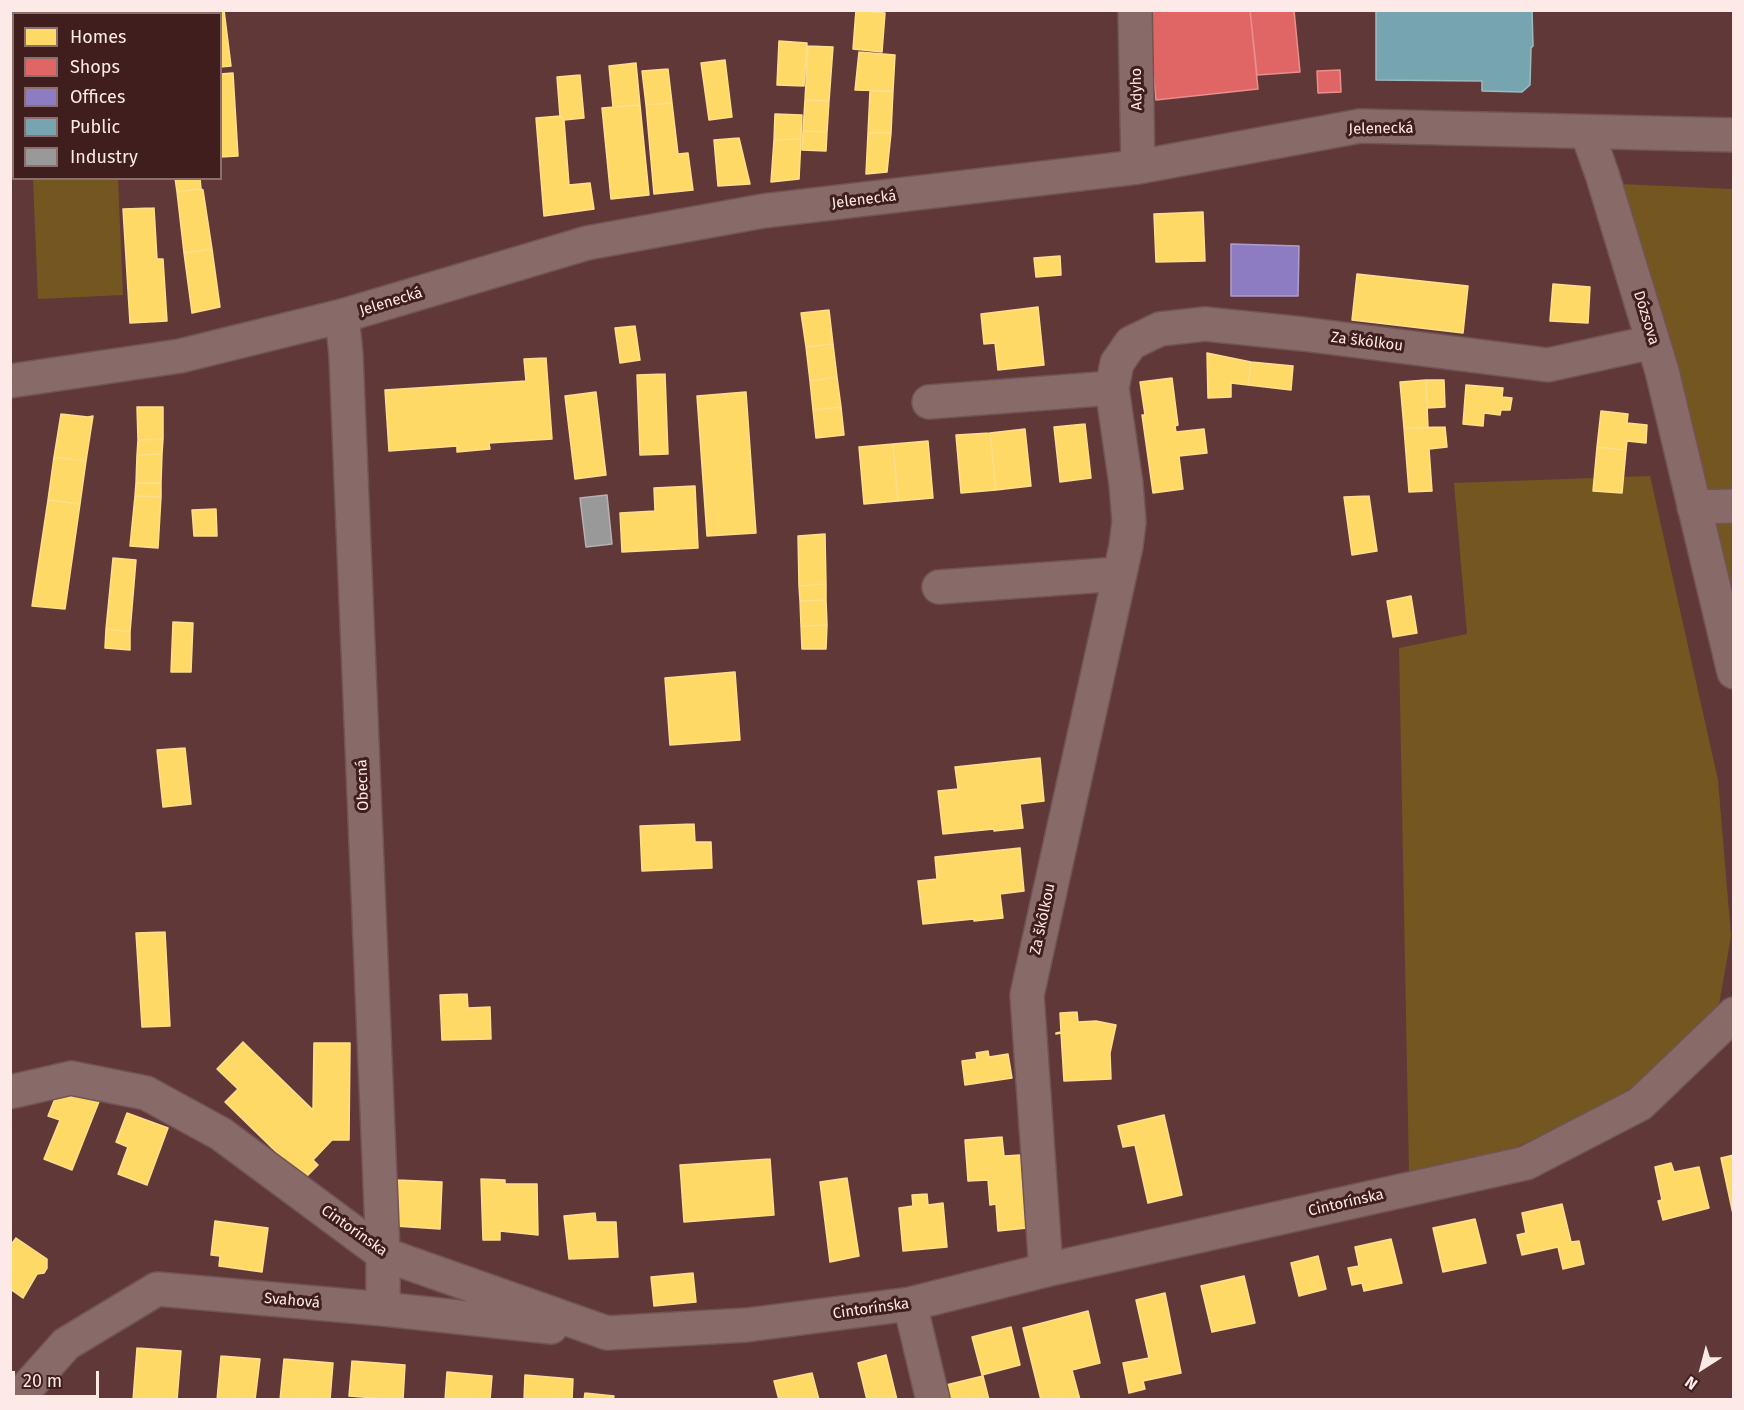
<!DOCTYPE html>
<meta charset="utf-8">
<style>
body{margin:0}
#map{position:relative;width:1744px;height:1410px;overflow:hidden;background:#603838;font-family:"Fira Sans",sans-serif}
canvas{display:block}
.frame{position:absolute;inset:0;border:12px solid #fdeae8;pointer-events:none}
.legend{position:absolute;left:12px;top:12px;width:210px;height:168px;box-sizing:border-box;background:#401e1d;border:2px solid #8c706e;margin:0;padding:8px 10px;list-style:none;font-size:18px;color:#fdeae8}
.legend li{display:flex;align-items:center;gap:12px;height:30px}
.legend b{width:30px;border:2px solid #8c706e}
.north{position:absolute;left:1672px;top:1338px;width:60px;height:60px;-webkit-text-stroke:4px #401e1d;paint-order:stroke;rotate:216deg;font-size:16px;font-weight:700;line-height:24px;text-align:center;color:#fdeae8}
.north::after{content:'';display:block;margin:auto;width:21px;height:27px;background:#fdeae8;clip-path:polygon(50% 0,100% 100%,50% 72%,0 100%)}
.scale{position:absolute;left:12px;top:1371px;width:87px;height:27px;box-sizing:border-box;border:3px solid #fdeae8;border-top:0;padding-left:8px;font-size:18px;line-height:21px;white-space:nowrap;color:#fdeae8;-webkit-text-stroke:4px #401e1d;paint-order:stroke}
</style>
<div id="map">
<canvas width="1744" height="1410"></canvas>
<div class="frame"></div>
<ul class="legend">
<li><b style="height:16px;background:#ffd966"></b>Homes</li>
<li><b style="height:16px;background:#e06666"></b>Shops</li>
<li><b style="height:16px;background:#8e7cc3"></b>Offices</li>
<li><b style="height:16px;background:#76a5af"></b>Public</li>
<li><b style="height:16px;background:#999"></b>Industry</li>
</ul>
<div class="north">N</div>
<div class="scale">20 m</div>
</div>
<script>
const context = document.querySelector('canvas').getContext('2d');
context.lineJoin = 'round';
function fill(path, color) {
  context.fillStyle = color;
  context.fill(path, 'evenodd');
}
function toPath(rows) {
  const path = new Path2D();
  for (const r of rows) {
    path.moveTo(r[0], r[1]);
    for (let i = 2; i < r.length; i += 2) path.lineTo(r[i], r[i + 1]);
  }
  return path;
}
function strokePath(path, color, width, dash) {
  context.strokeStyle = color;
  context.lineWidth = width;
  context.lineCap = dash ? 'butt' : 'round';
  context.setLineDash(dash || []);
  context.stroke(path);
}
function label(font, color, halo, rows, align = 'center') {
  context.font = font + ' "Fira Sans",sans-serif';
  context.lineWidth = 6;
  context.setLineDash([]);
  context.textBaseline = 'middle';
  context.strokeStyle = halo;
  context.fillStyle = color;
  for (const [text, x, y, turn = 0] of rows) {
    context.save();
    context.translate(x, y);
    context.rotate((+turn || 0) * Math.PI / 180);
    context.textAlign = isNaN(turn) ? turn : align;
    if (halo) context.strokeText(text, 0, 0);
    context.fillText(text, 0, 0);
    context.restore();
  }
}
const green = toPath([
 [33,179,118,179,123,295,38,299],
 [1621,184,1733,189,1733,608],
 [1650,476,1718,780,1731,936,1716,1022,1674,1070,1507,1152,1409,1173,1399,648,1467,634,1454,483]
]);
const homes = toPath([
 [193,10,224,10,231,66,220,67,220,14,193,14,193,10],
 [856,10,885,13,882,52,853,49,856,10],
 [779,41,807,43,804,86,777,85,779,41],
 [808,46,833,47,829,101,805,100,808,46],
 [859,52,895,55,893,91,855,90,859,52],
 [725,60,732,117,709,120,701,63,725,60],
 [636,63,640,105,613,107,609,66,636,63],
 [668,69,672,103,646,105,642,71,668,69],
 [233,73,238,156,220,157,220,74,233,73],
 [580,75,584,118,564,120,560,116,557,77,580,75],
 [870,91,893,91,891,133,868,133,870,91],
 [805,100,829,101,827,132,803,131,805,100],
 [672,103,678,154,688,153,693,190,654,194,646,105,672,103],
 [640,105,649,195,611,199,602,108,640,105],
 [775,114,802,115,801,139,774,140,775,114],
 [560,116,564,120,569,185,590,183,594,209,544,216,536,118,560,116],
 [803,131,827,132,826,151,802,150,803,131],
 [868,133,891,133,887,172,866,174,868,133],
 [739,138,750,184,718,186,714,140,739,138],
 [801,139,799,179,771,182,774,140,801,139],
 [175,178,200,178,201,189,177,192,175,178],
 [201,189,203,190,212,249,184,253,177,192,201,189],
 [154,208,157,259,163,259,167,321,130,323,123,209,154,208],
 [1203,212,1205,261,1156,262,1154,214,1203,212],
 [212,249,220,307,192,313,184,253,212,249],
 [1060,256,1061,275,1036,277,1034,258,1060,256],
 [1357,274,1468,286,1463,333,1352,320,1357,274],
 [1553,284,1590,287,1588,323,1550,321,1553,284],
 [1038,307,1044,365,998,370,995,343,984,344,981,314,1038,307],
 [829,310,833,344,806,347,801,313,829,310],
 [635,326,640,360,620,363,615,328,635,326],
 [833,344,837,377,810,381,806,347,833,344],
 [1207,353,1251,362,1248,385,1231,383,1231,397,1208,398,1207,353],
 [546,358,552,439,489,443,490,449,457,452,457,446,389,451,385,390,526,381,524,359,546,358],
 [1251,362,1293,366,1291,390,1248,385,1251,362],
 [665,374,668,454,640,455,637,375,665,374],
 [837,377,841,407,813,410,810,381,837,377],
 [1172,378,1178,425,1175,426,1176,432,1204,429,1207,453,1179,456,1183,489,1153,493,1142,415,1145,415,1140,382,1172,378],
 [1426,380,1444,380,1445,407,1427,408,1426,380],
 [1426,380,1428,428,1404,428,1400,382,1426,380],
 [1466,385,1503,388,1502,397,1512,398,1510,410,1501,410,1500,415,1484,413,1483,426,1463,424,1466,385],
 [596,392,606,475,575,479,565,396,596,392],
 [746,392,756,533,707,536,697,396,746,392],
 [137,407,163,407,163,439,138,440,137,407],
 [841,407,844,435,816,438,813,410,841,407],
 [1601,411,1628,414,1627,423,1647,425,1646,443,1627,441,1626,450,1597,447,1601,411],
 [61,414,88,417,93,416,86,461,54,457,61,414],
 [1085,424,1091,478,1060,482,1054,427,1085,424],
 [1445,427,1447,447,1429,449,1432,491,1409,492,1404,428,1445,427],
 [1025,429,1031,486,996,490,990,433,1025,429],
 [990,433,996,490,961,493,956,435,990,433],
 [163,439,162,454,137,455,138,440,163,439],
 [928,441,933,498,898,501,893,444,928,441],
 [893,444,898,501,864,504,859,447,893,444],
 [1597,447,1626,450,1622,493,1593,491,1597,447],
 [162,454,161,483,136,483,137,455,162,454],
 [54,457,86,461,80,504,48,500,54,457],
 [136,483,161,483,161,497,135,496,136,483],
 [695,486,698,548,622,552,620,513,655,511,654,488,695,486],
 [135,496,161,497,158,548,130,546,135,496],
 [1369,496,1377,551,1352,555,1344,497,1369,496],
 [48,500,80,504,65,609,32,606,48,500],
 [216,509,217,536,194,536,192,510,216,509],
 [825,534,826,584,799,586,798,536,825,534],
 [113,558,136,560,130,632,106,629,113,558],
 [826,584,826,600,800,601,799,586,826,584],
 [1411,596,1417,633,1393,637,1387,601,1411,596],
 [826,600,827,625,801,626,800,601,826,600],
 [173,622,193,623,191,672,171,672,173,622],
 [827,625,826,649,802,649,801,626,827,625],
 [106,629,130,632,130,650,105,648,106,629],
 [735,672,740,740,670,745,665,678,735,672],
 [185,748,191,804,163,807,157,750,185,748],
 [1040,758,1044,801,1020,804,1023,828,994,831,994,829,943,834,938,791,958,789,955,767,1040,758],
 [694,824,695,842,711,842,712,868,642,871,640,826,694,824],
 [1020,848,1024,891,1000,894,1003,918,974,921,974,919,923,924,918,881,937,879,935,857,1020,848],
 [165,932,170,1026,142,1027,136,933,165,932],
 [467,994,468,1008,490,1007,491,1039,442,1040,440,995,467,994],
 [1077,1012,1078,1022,1096,1021,1116,1025,1110,1053,1111,1079,1064,1081,1061,1033,1056,1034,1056,1033,1061,1032,1060,1013,1077,1012],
 [243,1042,313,1110,314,1043,350,1043,349,1140,332,1140,313,1160,318,1165,304,1179,225,1102,238,1089,217,1069,243,1042],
 [988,1051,989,1057,1008,1054,1012,1078,965,1085,962,1061,977,1059,976,1053,988,1051],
 [75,1089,100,1099,72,1170,44,1159,60,1120,48,1116,58,1091,72,1096,75,1089],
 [127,1113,168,1128,147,1185,118,1174,128,1147,116,1142,127,1113],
 [1164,1115,1182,1195,1148,1203,1135,1145,1123,1147,1118,1126,1164,1115],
 [1002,1137,1004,1156,1021,1155,1027,1228,998,1231,996,1204,990,1205,988,1180,968,1181,965,1140,1002,1137],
 [1734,1155,1734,1214,1733,1214,1721,1158,1734,1155],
 [770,1159,774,1215,684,1222,680,1165,770,1159],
 [1671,1163,1674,1172,1699,1167,1709,1208,1663,1220,1658,1201,1662,1200,1655,1167,1671,1163],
 [847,1178,859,1256,830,1262,820,1182,847,1178],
 [481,1179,505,1180,505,1184,537,1184,538,1235,500,1231,500,1240,483,1240,481,1179],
 [398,1180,442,1182,440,1229,395,1226,398,1180],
 [927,1194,928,1205,943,1203,947,1247,903,1251,899,1208,913,1206,912,1195,927,1194],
 [1562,1204,1571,1242,1579,1241,1584,1264,1563,1269,1558,1247,1522,1255,1517,1235,1526,1233,1522,1213,1562,1204],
 [595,1213,596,1222,616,1222,618,1257,569,1259,564,1216,595,1213],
 [1475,1219,1486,1263,1443,1272,1433,1228,1475,1219],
 [215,1221,268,1228,262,1272,219,1266,220,1256,211,1255,215,1221],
 [16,1238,47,1259,47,1268,44,1273,37,1274,23,1298,10,1289,10,1246,16,1238],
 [1391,1239,1402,1283,1364,1291,1362,1283,1352,1285,1348,1268,1359,1266,1355,1247,1391,1239],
 [1318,1256,1326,1289,1299,1296,1291,1263,1318,1256],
 [693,1273,696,1302,654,1306,651,1277,693,1273],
 [1244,1276,1255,1323,1212,1332,1201,1286,1244,1276],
 [1165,1293,1181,1373,1143,1381,1145,1389,1129,1393,1123,1363,1149,1358,1136,1300,1165,1293],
 [1088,1311,1100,1363,1072,1370,1080,1400,1041,1400,1023,1328,1088,1311],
 [1011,1327,1020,1365,982,1375,972,1337,1011,1327],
 [137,1348,181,1351,177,1400,133,1400,137,1348],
 [886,1355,897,1400,867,1400,858,1363,886,1355],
 [221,1356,260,1359,255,1400,217,1400,221,1356],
 [284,1359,333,1363,330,1400,280,1400,284,1359],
 [352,1361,405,1365,403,1400,375,1400,375,1398,349,1396,352,1361],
 [447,1372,492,1376,490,1400,445,1400,447,1372],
 [812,1373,819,1400,779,1400,774,1381,812,1373],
 [525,1375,573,1379,572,1400,524,1400,525,1375],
 [983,1376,989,1400,950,1400,946,1385,983,1376],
 [585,1393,614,1396,613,1400,584,1400,585,1393]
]);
const shops = toPath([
 [1147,10,1250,10,1258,89,1156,100,1147,10],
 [1250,10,1294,10,1300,72,1257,75,1250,10],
 [1340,70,1341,92,1318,93,1317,71,1340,70]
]);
const offices = toPath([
 [1231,244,1299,246,1298,296,1231,296,1231,244]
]);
const public = toPath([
 [1376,10,1532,10,1533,46,1531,48,1530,85,1522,92,1482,91,1482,81,1376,80,1376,10]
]);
const industry = toPath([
 [607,495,612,544,586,547,580,498,607,495]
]);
const minor = toPath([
 [1135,10,1138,167],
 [1587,132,1602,174,1662,371,1734,672],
 [342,316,346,355,383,1254,383,1309],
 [929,402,1112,388],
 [1694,507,1734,506],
 [939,587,1119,574],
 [10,1092,71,1078,146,1093,221,1134,383,1254,607,1333,747,1325,910,1304,1046,1270,1526,1163,1640,1104,1734,1014],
 [1046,1270,1027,995,1126,546,1129,522,1126,484,1112,388,1117,363,1131,343,1160,329,1205,324,1303,334,1548,365,1653,342],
 [910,1304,933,1400],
 [16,1400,66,1344,157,1289,383,1309,551,1327]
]);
const tertiary = toPath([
 [10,381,180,356,342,316,587,243,763,211,1138,167,1360,126,1734,135]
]);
const streetNames = [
 ["Adyho",1137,89,-91],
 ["Jelenecká",1381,129,-1],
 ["Jelenecká",864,200,-7],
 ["Jelenecká",391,302,-17],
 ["Dózsova",1646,318,73],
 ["Za škôlkou",1367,342,7],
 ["Obecná",363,785,-92],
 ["Za škôlkou",1043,919,-78],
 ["Cintorínska",1346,1203,-13],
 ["Cintorínska",354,1231,35],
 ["Svahová",292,1301,5],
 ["Cintorínska",871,1309,-8]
];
fill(green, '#745620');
fill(homes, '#ffd966');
strokePath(homes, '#fede8d', 1.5);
fill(shops, '#e06666');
strokePath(shops, '#e98e8d', 1.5);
fill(offices, '#8e7cc3');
strokePath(offices, '#af9dce', 1.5);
fill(public, '#76a5af');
strokePath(public, '#9ebac0', 1.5);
fill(industry, '#999');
strokePath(industry, '#b7b1b1', 1.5);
strokePath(minor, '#725455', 36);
strokePath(tertiary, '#725455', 36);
strokePath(minor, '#886a69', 33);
strokePath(tertiary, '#886a69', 33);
label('15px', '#fdeae8', '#401e1d', streetNames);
</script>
